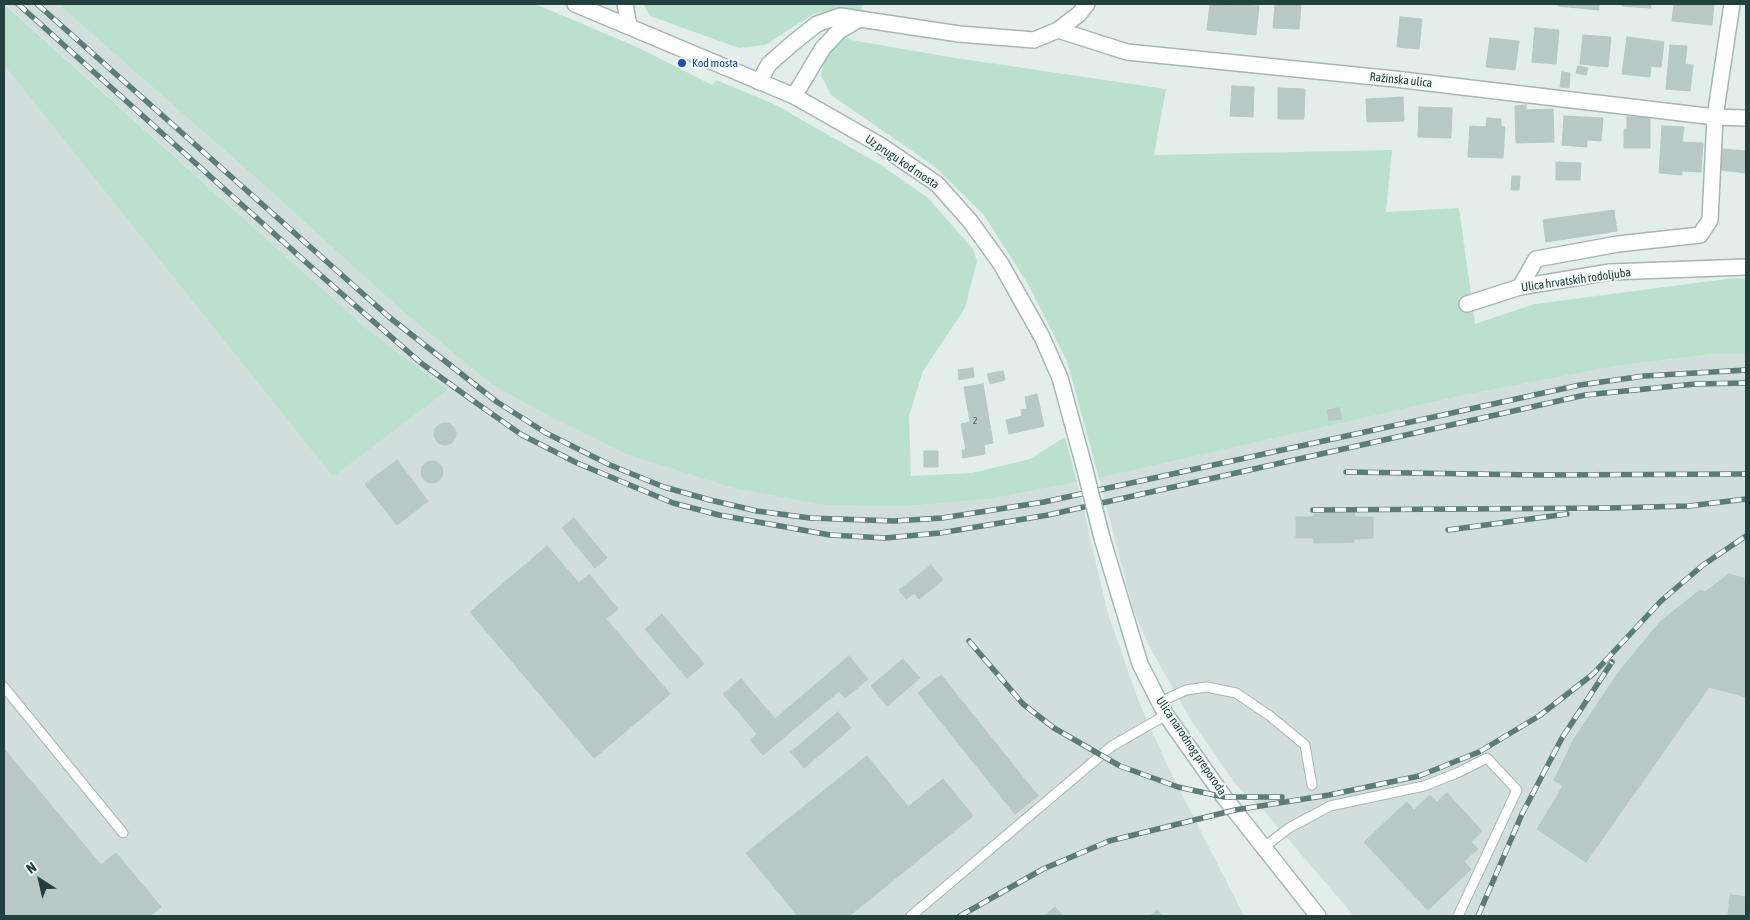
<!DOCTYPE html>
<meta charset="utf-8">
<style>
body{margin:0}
#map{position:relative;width:1750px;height:920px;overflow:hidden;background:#e3eeeb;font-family:"Asap Condensed",sans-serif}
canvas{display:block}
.frame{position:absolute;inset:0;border:5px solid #21403f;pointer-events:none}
.north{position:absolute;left:15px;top:855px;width:50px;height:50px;-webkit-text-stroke:4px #f4faf8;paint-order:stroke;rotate:325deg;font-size:14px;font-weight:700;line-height:20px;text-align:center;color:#21403f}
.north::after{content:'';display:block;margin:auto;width:18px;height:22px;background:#21403f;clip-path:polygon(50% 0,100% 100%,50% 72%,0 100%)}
</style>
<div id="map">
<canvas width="1750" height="920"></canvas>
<div class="frame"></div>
<div class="north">N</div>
</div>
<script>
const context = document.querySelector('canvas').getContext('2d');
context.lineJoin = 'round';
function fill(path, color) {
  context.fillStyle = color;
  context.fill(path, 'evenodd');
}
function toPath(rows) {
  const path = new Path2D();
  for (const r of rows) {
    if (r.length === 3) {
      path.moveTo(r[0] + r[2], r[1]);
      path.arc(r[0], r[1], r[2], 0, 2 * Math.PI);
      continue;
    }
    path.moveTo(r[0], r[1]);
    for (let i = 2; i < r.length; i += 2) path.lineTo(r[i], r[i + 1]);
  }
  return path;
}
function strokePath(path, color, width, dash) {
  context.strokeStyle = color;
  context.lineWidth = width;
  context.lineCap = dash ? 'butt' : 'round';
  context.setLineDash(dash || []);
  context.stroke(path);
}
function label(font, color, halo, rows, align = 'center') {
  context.font = font + ' "Asap Condensed",sans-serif';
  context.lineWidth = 4;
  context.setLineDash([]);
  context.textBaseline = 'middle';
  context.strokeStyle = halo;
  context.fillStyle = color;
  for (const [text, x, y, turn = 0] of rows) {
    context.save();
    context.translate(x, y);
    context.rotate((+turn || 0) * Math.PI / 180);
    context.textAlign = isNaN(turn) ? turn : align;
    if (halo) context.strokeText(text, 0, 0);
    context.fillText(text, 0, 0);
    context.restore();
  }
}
const built = toPath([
 [5,4,58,4,265,186,400,309,491,384,543,413,908,506,990,499,1077,482,1108,614,1139,702,1169,769,1244,916,4,916,4,65,333,477,448,390,366,328],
 [1713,354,1746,354,1746,916,1354,916,1264,811,1237,786,1190,719,1148,644,1133,609,1099,478,1465,395,1616,366]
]);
const green = toPath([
 [4,4,366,328,448,390,333,477,4,65],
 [58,4,535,4,637,47,712,85,716,80,774,104,881,165,928,198,973,249,977,261,965,308,923,371,909,416,911,476,972,473,1030,459,1065,437,1077,482,990,499,908,506,826,505,734,488,626,454,543,413,491,384,400,309,265,186],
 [643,4,863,4,861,11,831,10,812,15,765,45,739,48,650,16],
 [845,36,852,40,949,57,1166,89,1154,155,1392,150,1386,212,1459,208,1475,324,1535,304,1734,278,1746,279,1746,354,1713,354,1616,366,1465,395,1099,478,1067,361,1029,286,984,215,934,166,831,95,821,75,826,54]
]);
const building = toPath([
 [1210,4,1259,6,1256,35,1207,30,1210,4],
 [1275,4,1301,4,1299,29,1273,28,1275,4],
 [1558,4,1599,4,1599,10,1558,6,1558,4],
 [1622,4,1651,4,1651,8,1622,6,1622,4],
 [1674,4,1714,4,1712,25,1672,21,1674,4],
 [1400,17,1422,19,1419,49,1397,47,1400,17],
 [1535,28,1559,30,1556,64,1532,62,1535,28],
 [1583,35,1611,37,1608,67,1580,64,1583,35],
 [1627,37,1664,42,1661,67,1651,66,1650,77,1622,74,1627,37],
 [1490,38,1519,41,1515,70,1486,67,1490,38],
 [1670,45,1687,46,1685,64,1693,65,1690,91,1666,89,1670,45],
 [1578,66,1588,68,1586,75,1576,73,1578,66],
 [1562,72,1570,73,1569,88,1560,87,1562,72],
 [1232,86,1254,87,1253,117,1230,116,1232,86],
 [1278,88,1305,89,1304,119,1278,119,1278,88],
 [1403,97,1404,121,1367,122,1366,99,1403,97],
 [1526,105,1526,110,1553,109,1554,142,1516,143,1515,106,1526,105],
 [1419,107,1452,108,1451,138,1418,137,1419,107],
 [1564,116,1603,118,1601,141,1587,140,1587,147,1562,145,1564,116],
 [1627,117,1650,117,1650,148,1624,148,1624,129,1627,129,1627,117],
 [1487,118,1501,119,1501,126,1505,127,1503,158,1468,157,1470,126,1486,127,1487,118],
 [1662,126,1684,127,1682,142,1703,143,1701,172,1682,171,1682,175,1659,173,1662,126],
 [1722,149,1746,151,1746,173,1720,170,1722,149],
 [1556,162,1581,163,1580,180,1556,180,1556,162],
 [1512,176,1520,176,1519,190,1511,190,1512,176],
 [1614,210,1617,231,1546,242,1543,220,1614,210],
 [973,368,974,377,959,380,958,370,973,368],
 [1003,371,1005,380,990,384,987,374,1003,371],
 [983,384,993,443,984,445,985,454,963,458,962,450,966,450,961,424,970,422,964,387,983,384],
 [1037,394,1044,426,1009,434,1006,420,1022,416,1021,410,1027,409,1025,397,1037,394],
 [1339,408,1342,419,1329,421,1327,410,1339,408],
 [445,434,11],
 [924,451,938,451,938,467,924,467,924,451],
 [397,460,428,501,397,525,365,484,397,460],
 [432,472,11],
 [1354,513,1355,517,1373,517,1373,538,1354,539,1354,542,1314,543,1314,538,1296,538,1296,517,1314,517,1314,514,1354,513],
 [574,518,607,558,595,568,562,528,574,518],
 [547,546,579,583,589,574,618,609,606,619,670,694,594,758,470,612,547,546],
 [931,565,943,580,919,599,907,584,931,565],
 [1729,574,1746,579,1746,697,1709,687,1586,862,1537,829,1563,786,1554,780,1574,739,1618,673,1660,622,1700,590,1705,592,1729,574],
 [907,584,914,593,906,599,899,590,907,584],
 [662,614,704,664,687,678,645,629,662,614],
 [849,656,868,679,845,698,839,691,763,755,750,740,757,734,723,694,741,679,775,719,849,656],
 [903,659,920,678,887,706,871,686,903,659],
 [941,675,1038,796,1015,814,918,693,941,675],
 [838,712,851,728,804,768,791,752,838,712],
 [4,749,101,865,116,853,161,907,150,916,4,916,4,749],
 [867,756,938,844,849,916,798,916,746,853,867,756],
 [943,779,973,816,938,844,908,807,943,779],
 [1447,793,1482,831,1471,842,1478,849,1464,861,1471,869,1428,910,1364,842,1407,802,1414,810,1430,795,1437,802,1447,793],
 [1730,895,1746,897,1746,916,1728,916,1730,895],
 [1055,907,1063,916,1044,916,1055,907],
 [1157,910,1162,916,1150,916,1157,910]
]);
const service = toPath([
 [4,687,123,833],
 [1160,702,1186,690,1207,687,1236,693,1270,716,1305,745,1312,785],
 [1264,847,1289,828,1330,806,1424,786,1457,773,1487,758,1517,790,1458,916],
 [911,916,1112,746,1166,715]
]);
const minor = toPath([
 [625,4,629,26],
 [1058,30,1127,52,1395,79,1715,117,1746,118],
 [759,82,769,64,793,43,817,24,840,16,959,34,1034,40,1058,30,1079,14,1087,4],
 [794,96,823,48,839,31,858,20],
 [1520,287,1536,259,1618,244,1700,235,1710,220,1715,117,1732,4],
 [1467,304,1520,287,1610,272,1746,267]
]);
const tertiary = toPath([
 [575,4,794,96,880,145,937,184,970,221,1001,264,1042,337,1060,378,1084,466],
 [1102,538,1140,664,1166,715,1224,797,1318,916]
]);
const rail = toPath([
 [18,4,318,273,421,363,472,400,522,435,577,463,673,503,719,515,830,535,885,538,940,533,1048,515,1585,395,1695,384,1746,383],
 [37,4,389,317,497,402,546,433,610,465,664,487,710,500,757,511,810,518,894,521,942,518,1044,502,1580,385,1644,376,1746,370],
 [1346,472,1538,475,1746,474],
 [1313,510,1609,508,1689,506,1746,499],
 [1448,530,1567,514],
 [969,641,1023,704,1054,728,1120,766,1178,787,1224,797,1282,797],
 [960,916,1043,869,1109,841,1235,810,1329,795,1419,776,1479,752,1539,716,1593,674,1661,601,1703,565,1746,536],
 [1478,916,1522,814,1562,738,1612,662]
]);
const tertiaryBridge = toPath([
 [1084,466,1102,538]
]);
const markers = [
 [682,63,5,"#1a4fb4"]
];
const numberNames = [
 ["2",975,421]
];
const transitNames = [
 ["Kod mosta",692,63]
];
const streetNames = [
 ["Ražinska ulica",1401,80,6],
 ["Uz prugu kod mosta",902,162,34],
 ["Ulica hrvatskih rodoljuba",1576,280,-8],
 ["Ulica narodnog preporoda",1191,746,56]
];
fill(built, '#d1dedb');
fill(green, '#bbe0cd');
fill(building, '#b8c9c5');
strokePath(building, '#b5c8c4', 1);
strokePath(service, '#a5b6b4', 11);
strokePath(minor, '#a5b6b4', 18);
strokePath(tertiary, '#a5b6b4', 18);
strokePath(service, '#fff', 9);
strokePath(minor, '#fff', 15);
strokePath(tertiary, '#fff', 15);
strokePath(rail, '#5c7c7a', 5.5);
strokePath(rail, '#f4faf8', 4, [11]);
strokePath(tertiaryBridge, '#a5b6b4', 18, []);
strokePath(tertiaryBridge, '#fff', 15);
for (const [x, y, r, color] of markers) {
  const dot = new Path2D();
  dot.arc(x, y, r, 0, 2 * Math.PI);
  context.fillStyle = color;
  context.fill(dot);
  strokePath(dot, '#f4faf8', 2);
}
label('10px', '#476260', null, numberNames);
label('12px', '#164399', '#f4faf8', transitNames, 'left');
label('12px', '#21403f', '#f4faf8', streetNames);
</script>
